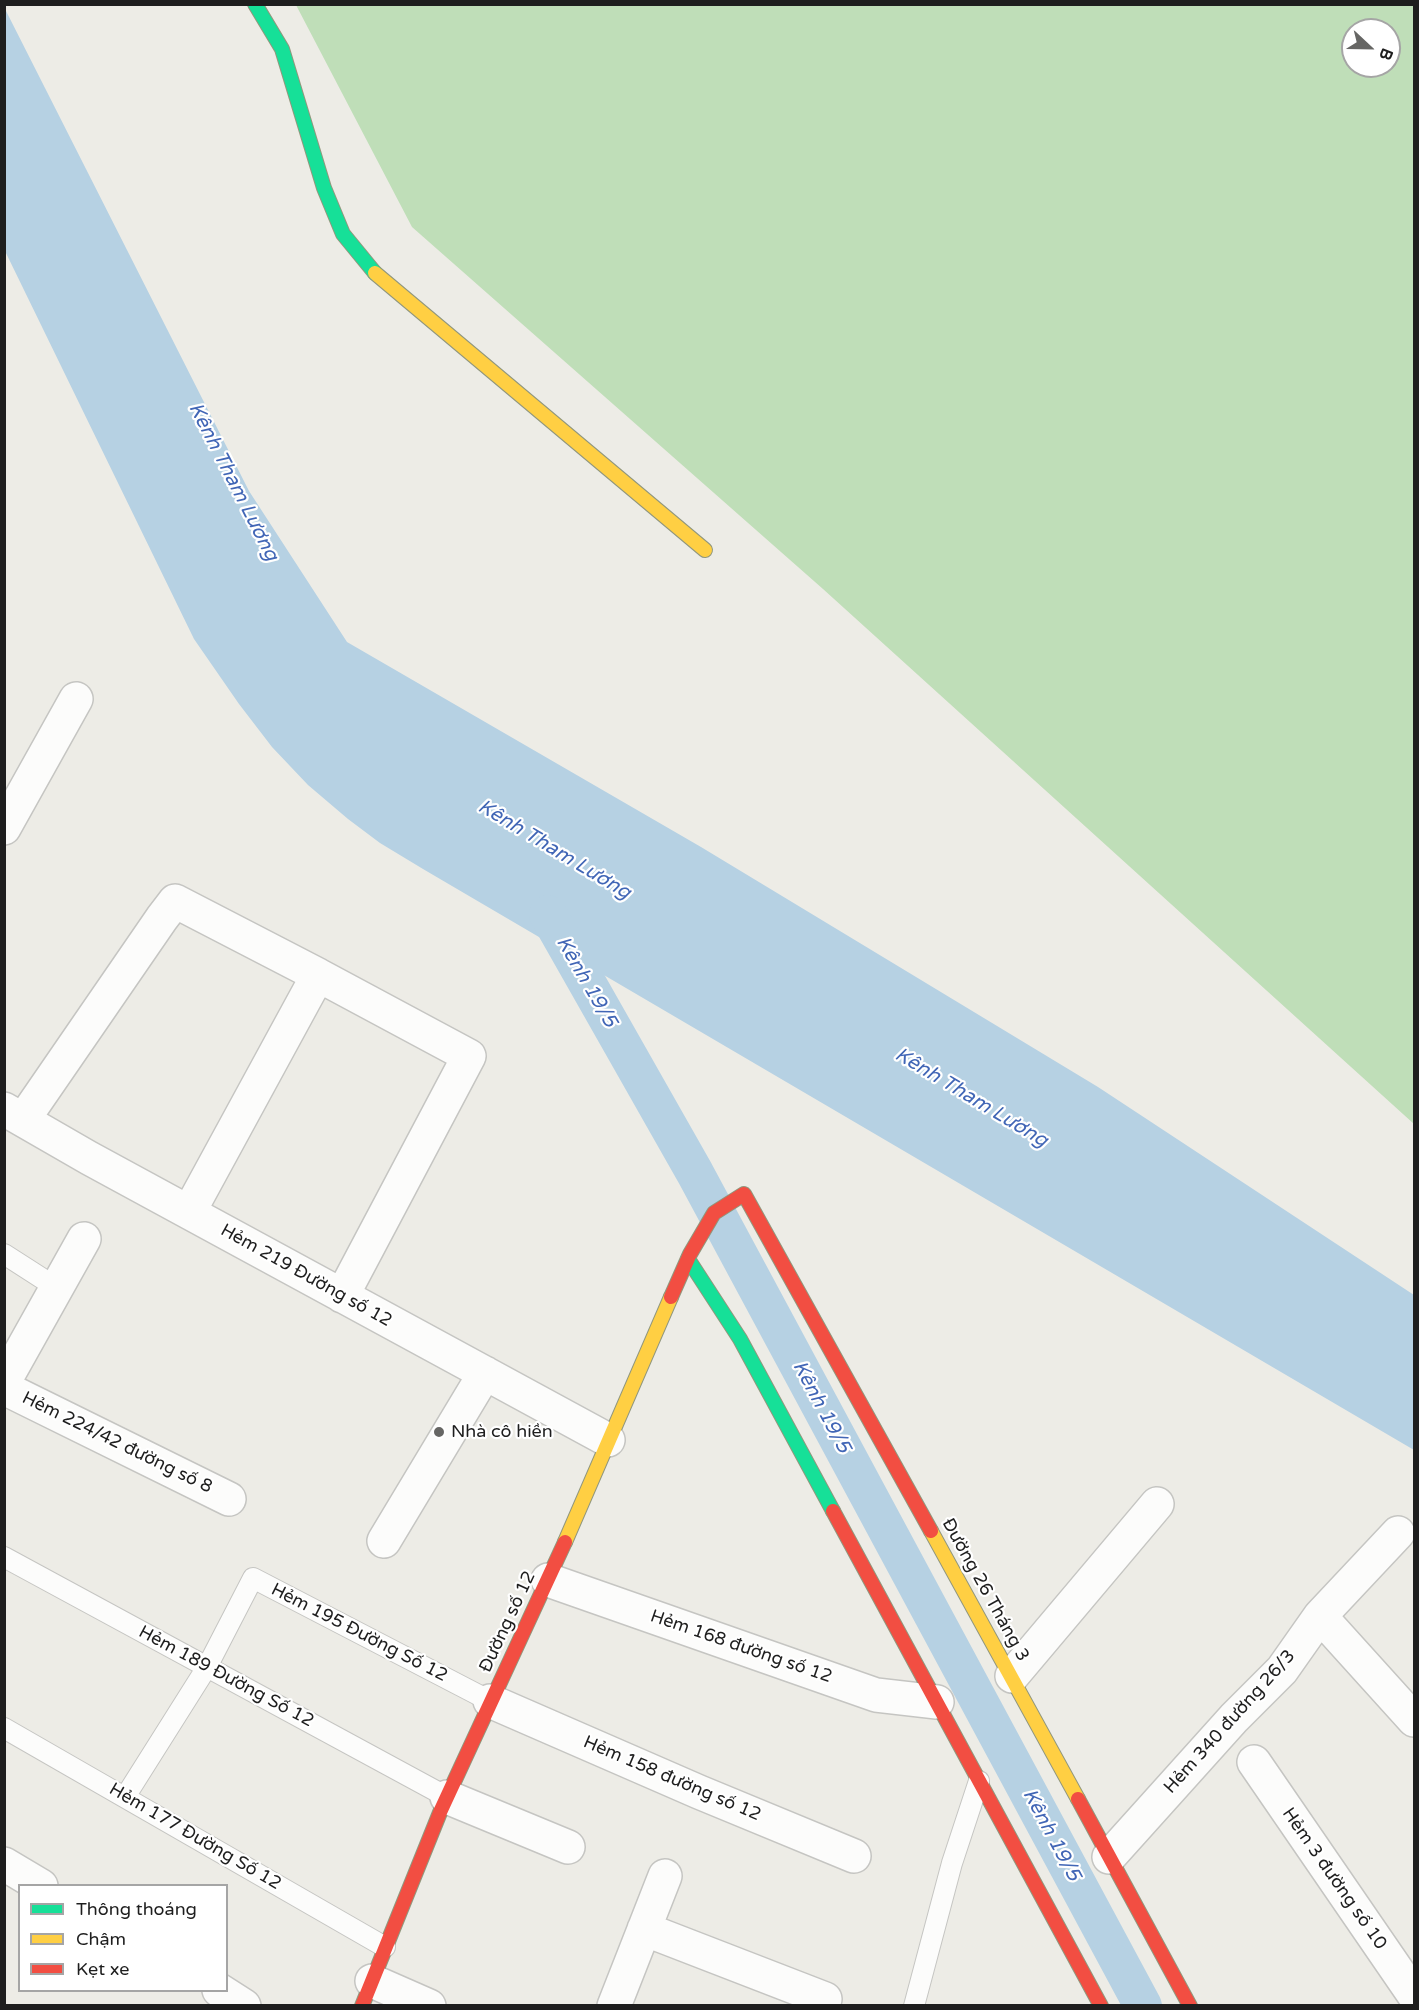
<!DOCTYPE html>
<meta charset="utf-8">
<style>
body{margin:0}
#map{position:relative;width:1419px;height:2010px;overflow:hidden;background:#edece6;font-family:"Varela Round",sans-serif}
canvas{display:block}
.frame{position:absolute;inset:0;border:6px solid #1e1e1e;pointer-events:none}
.legend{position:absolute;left:18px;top:1884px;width:210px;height:108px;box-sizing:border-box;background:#fff;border:2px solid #a5a5a5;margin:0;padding:8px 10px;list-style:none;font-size:18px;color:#1e1e1e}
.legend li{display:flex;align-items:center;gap:12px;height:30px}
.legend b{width:30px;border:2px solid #a5a5a5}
.north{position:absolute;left:1341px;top:18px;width:60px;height:60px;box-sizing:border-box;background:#fff;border:2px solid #a5a5a5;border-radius:50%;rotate:112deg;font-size:16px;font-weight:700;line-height:24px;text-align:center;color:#1e1e1e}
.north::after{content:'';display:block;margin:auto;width:21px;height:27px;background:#666664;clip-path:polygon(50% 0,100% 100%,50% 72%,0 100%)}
</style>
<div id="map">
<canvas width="1419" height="2010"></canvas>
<div class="frame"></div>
<ul class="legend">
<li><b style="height:8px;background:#16e098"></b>Thông thoáng</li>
<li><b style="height:8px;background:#ffcf43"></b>Chậm</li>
<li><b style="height:8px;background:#f24e42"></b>Kẹt xe</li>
</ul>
<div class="north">B</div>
</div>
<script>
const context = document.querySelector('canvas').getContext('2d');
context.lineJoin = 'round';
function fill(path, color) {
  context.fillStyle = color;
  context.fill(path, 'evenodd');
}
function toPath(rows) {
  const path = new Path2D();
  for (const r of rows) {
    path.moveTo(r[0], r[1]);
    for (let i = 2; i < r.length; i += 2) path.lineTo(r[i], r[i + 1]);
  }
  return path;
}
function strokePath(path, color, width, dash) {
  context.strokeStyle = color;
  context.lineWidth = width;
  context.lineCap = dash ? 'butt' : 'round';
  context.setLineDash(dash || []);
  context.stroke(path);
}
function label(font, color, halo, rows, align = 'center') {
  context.font = font + ' "Varela Round",sans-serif';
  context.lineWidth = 4.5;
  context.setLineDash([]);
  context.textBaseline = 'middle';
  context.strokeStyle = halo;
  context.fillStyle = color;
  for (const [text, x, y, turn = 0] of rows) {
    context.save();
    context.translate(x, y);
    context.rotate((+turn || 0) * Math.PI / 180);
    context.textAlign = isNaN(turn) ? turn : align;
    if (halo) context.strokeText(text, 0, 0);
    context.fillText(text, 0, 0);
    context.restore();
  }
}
const forest = toPath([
 [296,5,1414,5,1414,1124,823,589,412,227],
 [1353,30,1389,30,1389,66,1353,66]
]);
const water = toPath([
 [4,7,249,491,347,642,701,847,1098,1087,1414,1295,1414,1450,423,869,380,843,348,819,308,785,272,747,239,704,194,639,5,251]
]);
const canal = toPath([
 [548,914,695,1173,1143,2006]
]);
const lane = toPath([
 [4,1254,57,1288],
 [4,1557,447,1797],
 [4,1728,385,1947],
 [125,1797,207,1667,253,1578,490,1701],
 [914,2006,952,1863,979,1781]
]);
const street = toPath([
 [4,828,76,699],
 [4,1109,89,1158,608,1440],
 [23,1120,162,918,175,901,318,975],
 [189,1212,318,975,469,1056,342,1296],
 [4,1382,84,1239],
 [4,1388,229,1499],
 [384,1541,485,1373],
 [548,1580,876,1695,937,1702],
 [1320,1616,1414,1720],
 [1012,1676,1157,1504],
 [490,1701,699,1792,854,1856],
 [1254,1762,1414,1995],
 [447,1797,568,1847],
 [1109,1857,1234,1718,1282,1670,1320,1616,1398,1533],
 [4,1864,41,1886],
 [644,1929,825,1999],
 [372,1981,429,2006],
 [219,1990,244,2006],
 [614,2006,665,1876]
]);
const fast = toPath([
 [255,4,282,49,324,188,343,234,375,273],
 [688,1259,740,1339,833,1511]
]);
const slow = toPath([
 [375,273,705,550],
 [931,1531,1078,1799],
 [565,1542,671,1297]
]);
const jam = toPath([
 [671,1297,690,1254,714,1213,744,1194,931,1531],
 [833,1511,1101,2006],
 [1078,1799,1190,2006],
 [362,2006,441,1810,565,1542]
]);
const markers = [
 [439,1432,6,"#666664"]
];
const streetNames = [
 ["Hẻm 219 Đường số 12",306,1276,29],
 ["Hẻm 224/42 đường số 8",117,1443,26],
 ["Đường 26 Tháng 3",985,1590,61],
 ["Đường số 12",508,1622,-65],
 ["Hẻm 195 Đường Số 12",359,1633,27],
 ["Hẻm 168 đường số 12",741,1647,19],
 ["Hẻm 189 Đường Số 12",226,1677,28],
 ["Hẻm 340 đường 26/3",1230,1722,-48],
 ["Hẻm 158 đường số 12",672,1779,23],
 ["Hẻm 177 Đường Số 12",195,1837,30],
 ["Hẻm 3 đường số 10",1334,1879,55]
];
const poiNames = [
 ["Nhà cô hiền",451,1432]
];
const waterNames = [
 ["Kênh Tham Lương",233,482,63],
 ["Kênh Tham Lương",554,850,31],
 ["Kênh 19/5",586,982,60],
 ["Kênh Tham Lương",971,1098,31],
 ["Kênh 19/5",821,1407,62],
 ["Kênh 19/5",1051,1835,62]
];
fill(forest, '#bfdeb8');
fill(water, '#b6d1e3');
strokePath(canal, '#b6d1e3', 38);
strokePath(lane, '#c5c5c2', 22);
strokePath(street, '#c5c5c2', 36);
strokePath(fast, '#91977d', 16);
strokePath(slow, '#91977d', 16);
strokePath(jam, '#91977d', 16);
strokePath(lane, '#fcfcfb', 20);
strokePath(street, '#fcfcfb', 33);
strokePath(fast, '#16e098', 14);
strokePath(slow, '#ffcf43', 14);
strokePath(jam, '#f24e42', 14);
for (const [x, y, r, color] of markers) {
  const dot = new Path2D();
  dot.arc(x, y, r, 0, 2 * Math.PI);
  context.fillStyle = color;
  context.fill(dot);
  strokePath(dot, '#fff', 2);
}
label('18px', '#1e1e1e', '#fff', streetNames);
label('18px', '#1e1e1e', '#fff', poiNames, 'left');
label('italic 20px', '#4166b6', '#fff', waterNames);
</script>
